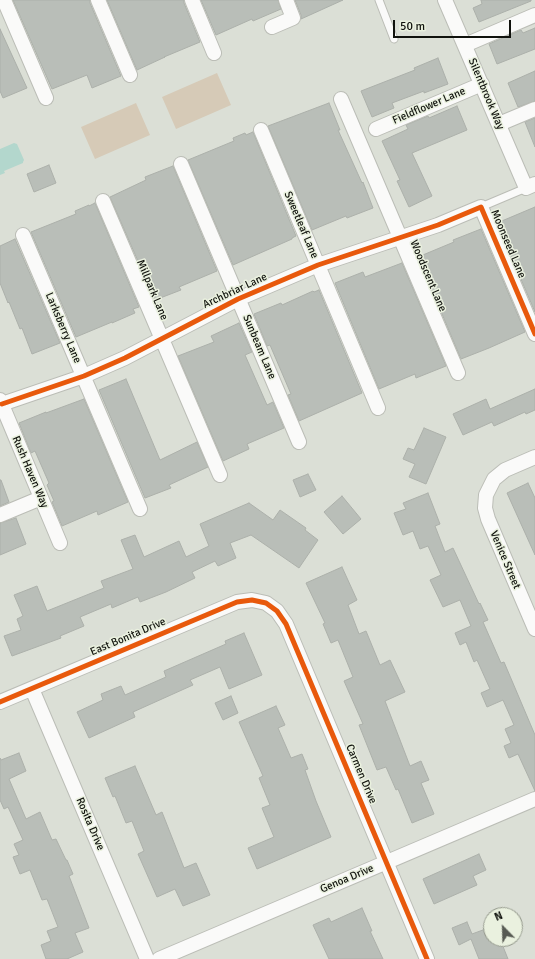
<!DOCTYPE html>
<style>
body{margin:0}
#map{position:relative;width:535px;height:959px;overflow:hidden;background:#dbdfd6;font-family:Signika,sans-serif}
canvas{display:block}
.north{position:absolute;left:483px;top:907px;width:40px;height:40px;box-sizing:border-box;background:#eaf1df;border:1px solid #93988b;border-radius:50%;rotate:337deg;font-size:11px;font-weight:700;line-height:16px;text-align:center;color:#10120d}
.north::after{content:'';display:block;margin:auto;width:14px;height:18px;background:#575a53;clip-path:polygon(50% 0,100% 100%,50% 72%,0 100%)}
.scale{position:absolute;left:393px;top:20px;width:118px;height:18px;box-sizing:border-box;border:2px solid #10120d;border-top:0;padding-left:5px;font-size:12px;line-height:14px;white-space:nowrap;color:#10120d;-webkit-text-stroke:3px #eaf1df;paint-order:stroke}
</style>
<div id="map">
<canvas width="535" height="959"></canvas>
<div class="north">N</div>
<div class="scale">50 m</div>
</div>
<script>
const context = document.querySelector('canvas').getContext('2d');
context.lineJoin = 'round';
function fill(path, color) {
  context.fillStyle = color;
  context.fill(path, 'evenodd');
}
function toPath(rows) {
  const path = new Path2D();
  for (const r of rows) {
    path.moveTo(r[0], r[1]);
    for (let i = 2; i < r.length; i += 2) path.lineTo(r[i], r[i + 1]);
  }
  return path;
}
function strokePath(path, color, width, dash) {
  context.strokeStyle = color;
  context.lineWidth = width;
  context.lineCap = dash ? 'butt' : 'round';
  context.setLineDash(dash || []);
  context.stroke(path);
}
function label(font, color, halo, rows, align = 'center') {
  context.font = font + ' Signika,sans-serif';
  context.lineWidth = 3;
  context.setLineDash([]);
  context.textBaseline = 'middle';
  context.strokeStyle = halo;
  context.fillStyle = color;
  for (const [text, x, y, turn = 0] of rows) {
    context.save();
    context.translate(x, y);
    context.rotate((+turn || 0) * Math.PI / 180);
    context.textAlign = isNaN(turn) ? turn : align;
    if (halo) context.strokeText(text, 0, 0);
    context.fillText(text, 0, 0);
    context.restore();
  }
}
const green = toPath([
 [217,73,231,105,176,129,162,97],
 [136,103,150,135,95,159,81,127]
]);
const water = toPath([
 [14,143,17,144,24,160,23,162,23,163,4,171,5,173,0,175,0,149]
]);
const building = toPath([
 [13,0,90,0,90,3,121,76,92,88,87,75,52,89,13,0],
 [107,0,184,0,184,3,200,42,164,57,165,57,137,70,107,0],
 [201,0,278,0,281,9,253,21,252,19,216,35,201,0],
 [295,0,343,0,301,19,301,15,295,0],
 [481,0,531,0,531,1,479,22,473,8,482,4,481,0],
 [535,28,535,49,497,64,489,44,521,30,523,33,535,28],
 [0,29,27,88,3,98,0,91,0,29],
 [438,58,448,84,424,93,424,91,392,103,394,108,372,117,361,91,415,70,414,68,438,58],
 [535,71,535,101,518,107,508,83,535,71],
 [329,103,340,130,338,130,362,183,363,182,373,208,347,218,346,216,312,230,268,126,329,103],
 [457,106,467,130,412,153,432,196,409,207,397,181,400,180,382,141,408,129,406,125,428,116,429,118,457,106],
 [535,118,535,147,525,122,535,118],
 [253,132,296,236,292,238,292,239,233,265,188,160,234,141,233,138,245,133,246,135,253,132],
 [49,165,56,183,34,192,27,174,49,165],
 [173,166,217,271,179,287,181,290,155,300,110,197,146,180,145,177,173,166],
 [95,203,139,307,133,309,135,313,112,323,112,322,76,337,31,232,76,214,75,211,89,205,89,206,95,203],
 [535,207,535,312,497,223,535,207],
 [481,229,525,332,489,348,461,359,418,257,454,242,453,240,481,229],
 [15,239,60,343,32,354,22,328,20,329,9,302,8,303,0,283,0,246,15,239],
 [402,263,446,366,416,378,415,374,379,389,335,283,363,272,365,277,402,263],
 [319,290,362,393,299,421,288,395,291,394,270,345,267,346,254,314,281,303,282,305,313,291,314,292,319,290],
 [239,323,252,352,245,355,267,405,273,402,284,428,247,444,249,449,223,461,178,356,214,342,211,336,239,323],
 [126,379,160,460,197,442,208,467,169,485,171,488,145,498,99,390,126,379],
 [535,389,535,410,526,414,525,412,494,426,492,422,463,435,453,414,486,399,490,409,535,389],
 [84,399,128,502,98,515,97,511,62,526,52,502,54,501,47,485,49,483,35,451,31,453,19,423,46,412,46,413,84,399],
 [424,428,446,437,426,484,409,477,415,464,403,459,408,448,414,450,424,428],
 [308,474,316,490,300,497,293,480,308,474],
 [0,480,1,480,9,502,0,506,0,480],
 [528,483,535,498,535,555,507,493,528,483],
 [428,493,440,524,435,526,445,552,453,548,479,604,480,603,488,620,483,622,501,663,504,662,535,735,535,791,518,754,509,758,504,746,511,743,505,729,514,725,503,700,487,707,481,693,490,689,477,660,474,662,466,642,460,645,455,633,471,626,460,600,443,607,430,580,441,575,428,546,420,549,413,531,403,535,394,513,406,509,403,503,428,493],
 [342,496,361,519,343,534,324,512,342,496],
 [249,503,273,520,280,510,306,528,305,530,318,540,299,568,251,535,230,543,236,558,218,566,215,561,192,572,195,578,166,592,140,602,138,597,112,608,111,604,80,617,84,626,60,636,61,638,12,656,4,636,21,630,17,619,23,616,14,595,37,586,47,611,104,588,101,581,133,569,121,540,135,535,144,557,179,541,186,557,209,546,200,524,249,503],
 [16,518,26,544,0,555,0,523,16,518],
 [342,567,357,600,348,605,359,634,366,631,380,665,390,660,405,692,385,701,410,766,421,761,429,780,421,783,434,814,412,823,398,789,396,790,386,767,377,770,359,725,363,724,344,681,353,677,338,640,331,643,323,624,325,623,306,583,342,567],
 [244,633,262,675,229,689,220,667,190,680,193,685,133,712,135,717,89,738,77,712,103,700,101,694,121,686,125,695,166,677,164,671,226,644,225,641,244,633],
 [231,696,238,713,223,720,215,703,231,696],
 [276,706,285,725,278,728,291,758,302,754,308,769,305,770,316,801,331,837,257,869,248,848,274,837,262,808,270,805,259,778,263,776,239,722,276,706],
 [19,753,26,771,9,779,26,819,40,812,52,840,56,839,66,860,67,860,73,874,69,876,89,928,75,933,83,952,67,959,46,959,41,945,51,941,47,931,58,927,47,899,42,900,30,870,20,874,13,857,19,855,14,844,23,840,8,807,4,809,0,800,0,758,1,760,19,753],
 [135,766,156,815,162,812,184,868,196,863,210,895,183,906,175,889,157,897,138,854,144,851,132,821,126,823,115,796,113,797,105,778,135,766],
 [479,854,486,870,473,876,477,885,434,904,423,879,479,854],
 [362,908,372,931,370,931,383,959,329,959,313,925,329,918,331,922,362,908],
 [467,922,472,934,491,927,491,939,500,939,508,959,479,959,471,939,459,945,452,928,467,922]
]);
const lane = toPath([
 [379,0,394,39],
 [481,207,526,188]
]);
const street = toPath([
 [4,0,46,98],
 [98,0,130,75],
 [192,0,214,53],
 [445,0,526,188,535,184],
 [272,27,293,18,286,0],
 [465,45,535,15],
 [341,99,458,373],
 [499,124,535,109],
 [376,129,482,84],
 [261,130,378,408],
 [181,164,299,442],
 [103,201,220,475],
 [23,235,140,509],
 [0,400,60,543],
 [2,404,84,376,125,358,238,299,318,265,438,225,481,207,535,334],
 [535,457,505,470,494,479,486,495,485,508,488,519,535,629],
 [0,515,41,498],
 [32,689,147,959],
 [0,702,237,602,252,600,266,603,277,611,286,624,427,959],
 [159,959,535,799]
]);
const cycleway = toPath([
 [2,404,84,376,125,358,238,299,318,265,438,225,481,207,535,334],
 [0,702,237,602,252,600,266,603,277,611,286,624,427,959]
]);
const streetNames = [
 ["Silentbrook Way",486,94,67],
 ["Fieldflower Lane",429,106,-23],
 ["Sweetleaf Lane",301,225,67],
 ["Moonseed Lane",508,244,67],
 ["Woodscent Lane",428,276,67],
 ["Millpark Lane",152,290,67],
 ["Archbriar Lane",235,291,-25],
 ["Larksberry Lane",63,328,67],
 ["Sunbeam Lane",259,347,67],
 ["Rush Haven Way",30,472,67],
 ["Venice Street",505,560,67],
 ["East Bonita Drive",128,637,-23],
 ["Carmen Drive",361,774,67],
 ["Rosita Drive",90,824,67],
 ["Genoa Drive",347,879,-23]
];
fill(green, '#d6cab7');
fill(water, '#b3d7cd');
fill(building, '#b9beb8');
strokePath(building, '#acb0aa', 1);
strokePath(lane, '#bbbdb6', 9);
strokePath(street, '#bbbdb6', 16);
strokePath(lane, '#fafaf9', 7);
strokePath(street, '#fafaf9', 14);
strokePath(cycleway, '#e8590c', 5);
label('11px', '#10120d', '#eaf1df', streetNames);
</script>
